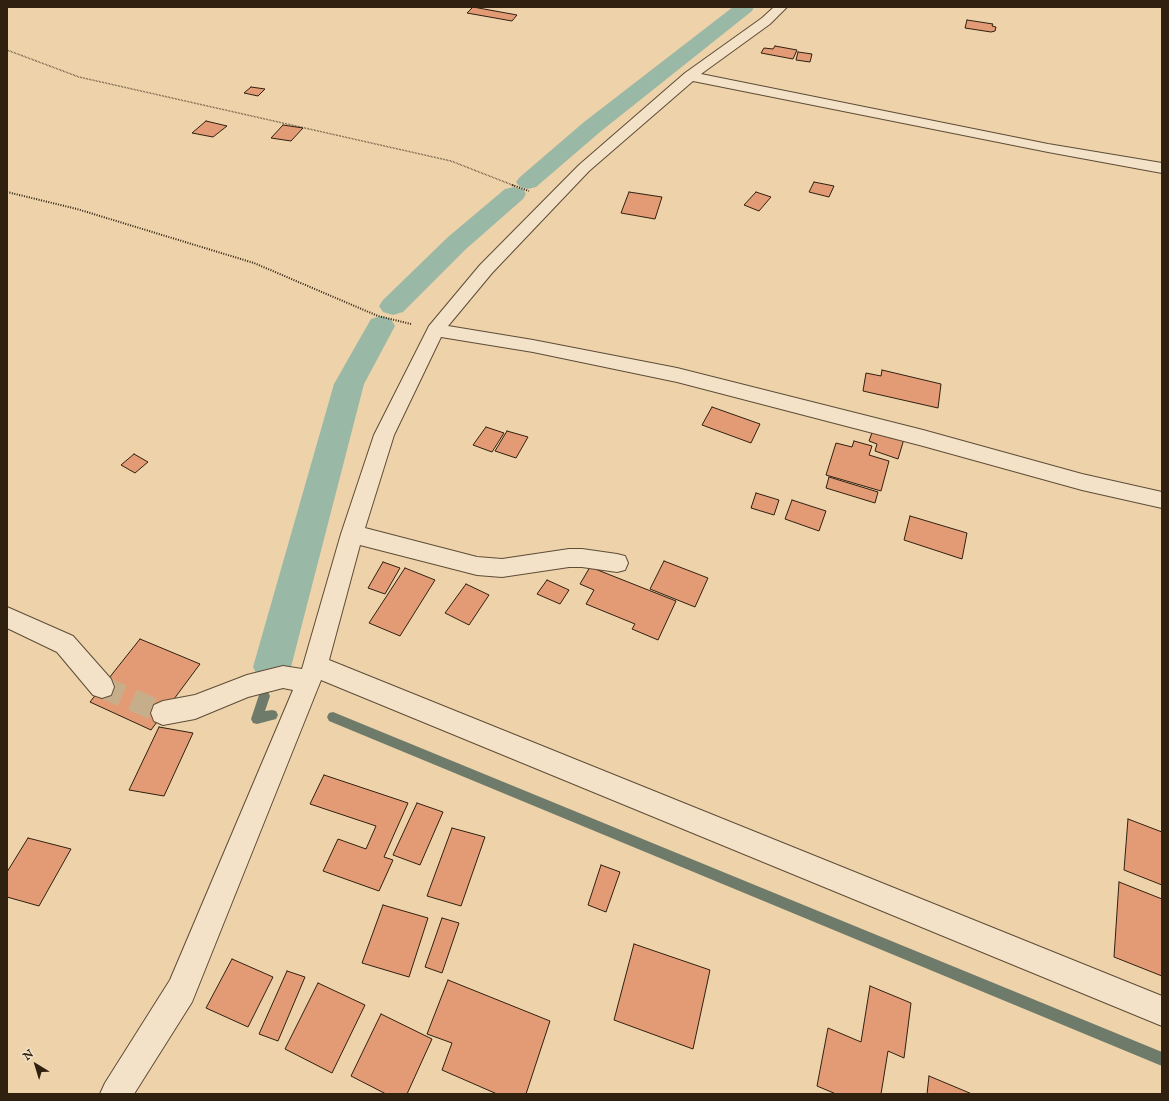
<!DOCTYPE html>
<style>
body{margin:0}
#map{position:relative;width:1169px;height:1101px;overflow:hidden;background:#edd2aa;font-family:"IM FELL English",serif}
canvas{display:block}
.frame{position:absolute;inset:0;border:8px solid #2f2010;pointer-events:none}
.north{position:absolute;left:16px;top:1045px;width:40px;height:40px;-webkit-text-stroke:3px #f3e2c8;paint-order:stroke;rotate:322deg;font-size:11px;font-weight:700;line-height:16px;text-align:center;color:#2f2010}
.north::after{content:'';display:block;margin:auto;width:14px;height:18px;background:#2f2010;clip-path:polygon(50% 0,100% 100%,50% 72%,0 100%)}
</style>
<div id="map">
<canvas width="1169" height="1101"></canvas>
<div class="frame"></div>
<div class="north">N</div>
</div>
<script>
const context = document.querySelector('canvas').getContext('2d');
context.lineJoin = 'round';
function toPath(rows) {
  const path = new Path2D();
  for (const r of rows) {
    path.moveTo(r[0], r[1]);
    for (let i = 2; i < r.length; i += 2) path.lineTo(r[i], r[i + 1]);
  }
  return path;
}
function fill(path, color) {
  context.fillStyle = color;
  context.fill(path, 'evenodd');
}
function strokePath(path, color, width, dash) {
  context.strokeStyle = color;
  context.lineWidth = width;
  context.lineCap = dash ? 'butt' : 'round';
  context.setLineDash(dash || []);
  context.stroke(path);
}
const stream = toPath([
 [264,691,268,692,270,696,265,711,272,710,276,711,278,715,276,719,257,724,253,723,251,719,260,692,264,691],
 [333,712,1162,1052,1162,1066,329,721,327,717,329,713,333,712]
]);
const canal = toPath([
 [733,7,754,7,752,11,600,132,536,187,528,189,520,187,516,182,520,177,584,122,733,7],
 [514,187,523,189,526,194,523,199,466,249,403,312,393,315,383,312,379,306,383,300,448,237,505,189,514,187],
 [381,316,391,319,395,326,364,384,291,667,285,679,272,684,259,679,253,667,334,384,371,319,381,316]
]);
const building = toPath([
 [473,7,517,15,512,21,467,13,473,7],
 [967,20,993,24,992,26,996,27,995,31,991,32,965,28,967,20],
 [775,46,797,50,793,59,761,53,764,48,773,49,775,46],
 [798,52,812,54,810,62,796,60,798,52],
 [251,87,265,89,258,96,244,93,251,87],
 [206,121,227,126,213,137,192,133,206,121],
 [283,125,303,128,291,141,271,138,283,125],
 [814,182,834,186,829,197,809,192,814,182],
 [629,192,662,197,655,219,621,213,629,192],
 [756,192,771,197,759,211,744,205,756,192],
 [882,370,941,384,938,408,863,391,866,373,881,376,882,370],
 [712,407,760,424,751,443,702,425,712,407],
 [486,427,504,433,492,452,473,445,486,427],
 [873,430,904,439,898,459,875,451,877,444,869,441,873,430],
 [507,431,528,437,516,458,495,451,507,431],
 [854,441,872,446,869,455,889,461,881,491,826,475,836,443,852,447,854,441],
 [134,454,148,462,135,473,121,465,134,454],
 [829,477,878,492,875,503,826,488,829,477],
 [756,493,779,500,774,515,751,508,756,493],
 [792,500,826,511,819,531,785,519,792,500],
 [910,516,967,533,962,559,904,540,910,516],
 [664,561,708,578,695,607,650,589,664,561],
 [383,562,400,568,385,594,368,588,383,562],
 [590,567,676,601,658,640,632,629,635,624,586,604,594,590,580,584,590,567],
 [405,568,435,580,400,636,369,623,405,568],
 [547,580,569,590,560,604,537,594,547,580],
 [466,584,489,595,469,625,445,613,466,584],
 [140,639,200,664,151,730,90,702,140,639],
 [159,727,193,733,164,796,129,790,159,727],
 [324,775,408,803,384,857,393,860,379,891,323,871,338,839,366,849,376,826,310,804,324,775],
 [417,803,443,812,420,865,393,855,417,803],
 [1128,819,1162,832,1162,885,1124,870,1128,819],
 [452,828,485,837,461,906,427,896,452,828],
 [28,838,71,849,39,906,7,897,7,872,28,838],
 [601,865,620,872,606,912,588,905,601,865],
 [1119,882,1162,899,1162,976,1114,957,1119,882],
 [383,905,428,918,409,977,362,963,383,905],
 [442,918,459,923,442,973,425,967,442,918],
 [634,944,710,970,693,1049,614,1020,634,944],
 [232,959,273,977,248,1027,206,1008,232,959],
 [287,971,305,977,278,1041,259,1034,287,971],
 [448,980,550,1021,526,1094,497,1094,442,1070,452,1043,427,1034,448,980],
 [318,983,365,1005,332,1073,285,1049,318,983],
 [870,986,911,1003,904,1058,888,1051,881,1094,836,1094,817,1086,828,1028,861,1042,870,986],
 [381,1014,432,1039,407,1094,386,1094,351,1076,381,1014],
 [929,1076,972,1094,927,1094,929,1076]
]);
const minorTunnel = toPath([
 [102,687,163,713]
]);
const pathFar1 = toPath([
 [7,50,79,77,451,161,515,186]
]);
const path = toPath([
 [512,185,529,191],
 [7,192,77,209,254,263,378,316,411,324]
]);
const minor = toPath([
 [774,7,787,7,770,24,701,74,1048,144,1162,163,1162,173,1048,152,693,81,589,171,492,273,448,326,533,340,677,368,923,430,1082,474,1162,492,1162,508,1082,490,923,446,677,382,533,352,441,337,394,435,365,528,477,557,502,559,569,549,582,549,617,554,625,556,628,563,625,570,617,572,582,567,569,567,502,577,477,575,360,545,329,660,1162,996,1162,1026,321,680,192,1002,134,1094,100,1094,105,1083,170,980,293,690,283,688,248,697,195,719,163,725,154,721,151,713,154,705,163,701,195,695,247,675,283,666,302,669,341,534,374,435,429,326,480,265,579,165,685,73,762,18,774,7],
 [7,607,73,636,111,679,114,687,111,695,102,698,93,695,57,652,7,628,7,607]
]);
fill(stream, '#6f7b6a');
fill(canal, '#9ab8a6');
fill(building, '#e39b75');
strokePath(building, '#2f2010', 1);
strokePath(minorTunnel, '#c7ae8b', 22, [22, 11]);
strokePath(minor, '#5e4c36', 2);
strokePath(pathFar1, '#2f2010', 1.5, [0.5, 1]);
strokePath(path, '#2f2010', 2, [1, 1.5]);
fill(minor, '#f3e2c8');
</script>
